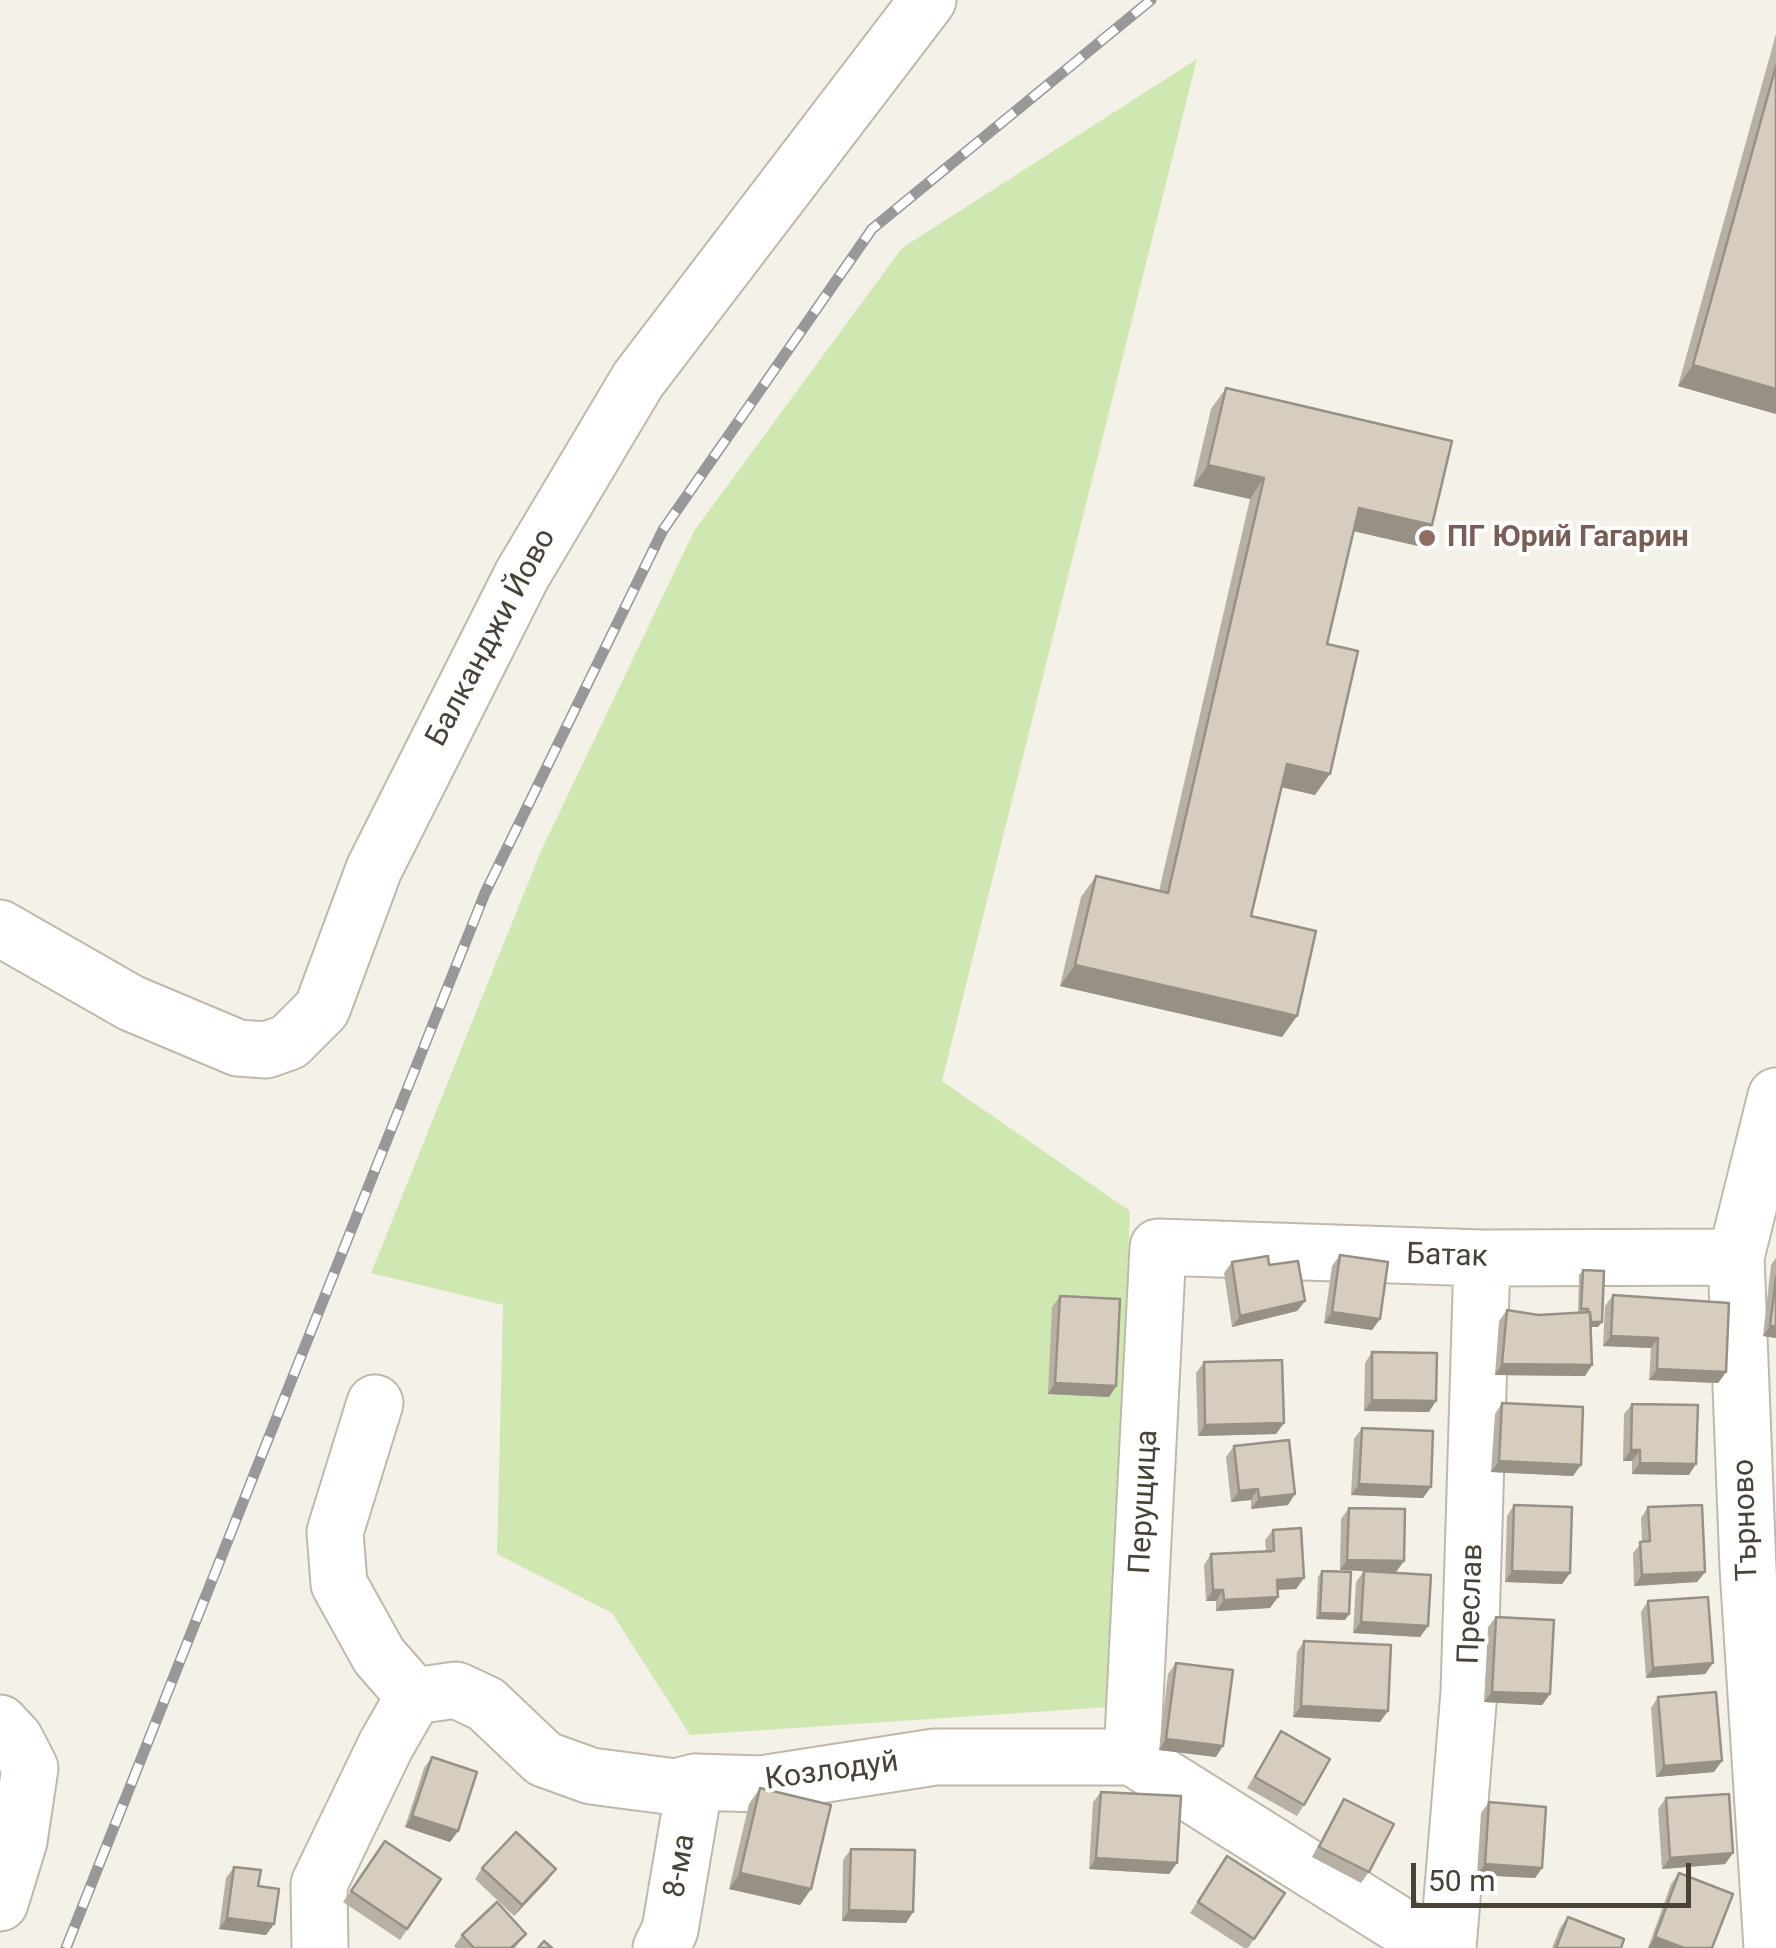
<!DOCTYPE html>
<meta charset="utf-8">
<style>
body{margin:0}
#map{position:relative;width:1776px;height:1948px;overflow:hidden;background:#f4f1e9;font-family:Roboto,sans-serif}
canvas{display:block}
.scale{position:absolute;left:1411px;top:1863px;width:280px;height:45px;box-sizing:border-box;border:5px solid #484237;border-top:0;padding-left:12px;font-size:30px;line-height:35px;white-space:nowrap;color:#484237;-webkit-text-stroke:8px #fff;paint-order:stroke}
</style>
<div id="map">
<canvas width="1776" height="1948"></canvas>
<div class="scale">50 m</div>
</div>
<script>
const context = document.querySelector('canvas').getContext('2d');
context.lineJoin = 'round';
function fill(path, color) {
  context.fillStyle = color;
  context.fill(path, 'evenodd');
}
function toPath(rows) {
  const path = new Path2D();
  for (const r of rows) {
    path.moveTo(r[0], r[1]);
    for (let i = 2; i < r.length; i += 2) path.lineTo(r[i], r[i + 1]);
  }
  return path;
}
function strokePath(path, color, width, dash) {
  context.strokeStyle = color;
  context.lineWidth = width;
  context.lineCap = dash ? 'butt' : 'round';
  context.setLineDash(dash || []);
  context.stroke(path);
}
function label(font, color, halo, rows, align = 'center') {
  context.font = font + ' Roboto,sans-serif';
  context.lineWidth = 8;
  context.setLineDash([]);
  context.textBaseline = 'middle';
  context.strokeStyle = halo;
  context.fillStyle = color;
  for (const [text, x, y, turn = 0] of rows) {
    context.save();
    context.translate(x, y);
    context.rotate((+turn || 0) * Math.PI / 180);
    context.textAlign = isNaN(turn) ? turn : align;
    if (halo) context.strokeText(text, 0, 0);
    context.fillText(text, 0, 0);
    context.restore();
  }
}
const green = toPath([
 [1197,59,942,1081,1130,1211,1110,1707,690,1735,612,1613,497,1554,503,1305,371,1273,541,851,694,531,902,248]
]);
const minor = toPath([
 [0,928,131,1003,238,1048,266,1050,289,1042,322,1009,374,869,522,575,638,380,928,0],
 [375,1403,335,1532,339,1584,379,1656,414,1696],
 [0,1723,15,1739,30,1768,19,1841,0,1903],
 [1132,1757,1158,1247,1482,1258,1736,1257],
 [320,1948,319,1884,386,1745,414,1696,456,1690,486,1704,544,1759,591,1776,675,1787,695,1782,761,1784,935,1757,1132,1757,1436,1948],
 [661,1948,670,1930,695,1782],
 [1448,1948,1469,1692,1482,1258],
 [1772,1948,1748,1568,1736,1257,1776,1096]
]);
const rail = toPath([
 [66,1948,485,893,663,530,872,229,1151,0]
]);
const wall = toPath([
 [1776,34,1776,414,1678,386],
 [1226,388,1432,525,1418,546,1354,531,1327,644,1315,795,1281,787,1251,916,1297,1016,1282,1037,1060,986,1081,897,1096,876,1159,891,1250,499,1193,486,1211,409],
 [1340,1255,1380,1319,1372,1330,1324,1323,1332,1266],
 [1776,1258,1776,1338,1763,1336,1771,1265],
 [1232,1262,1269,1265,1305,1301,1297,1311,1232,1327,1224,1273],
 [1583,1270,1602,1322,1598,1327,1591,1327,1592,1365,1585,1376,1495,1375,1499,1321,1507,1310,1538,1315,1578,1313,1579,1275],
 [1613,1295,1726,1372,1718,1383,1649,1380,1651,1348,1603,1346,1605,1306],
 [1060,1296,1116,1386,1109,1397,1048,1394,1052,1307],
 [1372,1352,1429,1412,1364,1411,1365,1363],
 [1204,1362,1284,1423,1276,1434,1198,1436,1196,1373],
 [1502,1403,1573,1476,1491,1472,1495,1414],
 [1632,1404,1689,1475,1632,1474,1632,1461,1623,1461,1624,1414],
 [1362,1428,1423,1498,1351,1495,1354,1439],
 [1234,1446,1288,1505,1251,1509,1251,1500,1231,1502,1226,1457],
 [1514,1505,1570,1573,1562,1584,1505,1582,1507,1516],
 [1648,1507,1705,1572,1697,1582,1634,1586,1633,1553,1642,1542,1641,1518],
 [1349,1508,1404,1561,1396,1572,1370,1571,1428,1626,1420,1637,1353,1633,1356,1582,1364,1571,1340,1570,1341,1519],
 [1273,1530,1304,1578,1296,1589,1278,1590,1278,1597,1270,1608,1216,1611,1216,1601,1206,1601,1204,1565,1211,1554,1266,1551,1265,1540],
 [1322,1571,1349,1614,1345,1620,1316,1619,1318,1577],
 [1648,1601,1713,1663,1705,1674,1646,1678,1641,1612],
 [1496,1617,1550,1694,1542,1705,1484,1702,1488,1627],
 [1304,1641,1380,1722,1293,1717,1297,1652],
 [1176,1663,1216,1757,1159,1750,1168,1674],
 [1658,1697,1714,1772,1656,1777,1651,1708],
 [1281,1731,1304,1805,1297,1816,1247,1788],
 [432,1757,458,1831,450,1842,405,1827,424,1768],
 [760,1788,811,1889,800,1905,729,1889,749,1804],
 [1101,1792,1177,1863,1169,1874,1089,1869,1093,1802],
 [1666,1798,1733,1853,1725,1864,1662,1869,1658,1809],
 [1344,1799,1369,1872,1361,1883,1312,1857,1337,1810],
 [1489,1802,1542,1868,1535,1878,1477,1875,1481,1813],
 [385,1841,441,1879,400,1940,343,1902],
 [851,1849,913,1912,906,1923,842,1921,843,1860],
 [1227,1856,1285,1893,1248,1948,1244,1948,1190,1913],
 [234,1867,258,1886,274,1924,266,1935,219,1929,226,1878],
 [482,1868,548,1880,514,1916,475,1879],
 [1679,1873,1733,1894,1648,1948,1671,1884],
 [1568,1917,1621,1948,1552,1948,1560,1928],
 [526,1934,515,1948,456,1948,454,1946,462,1935]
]);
const shadedWall = toPath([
 [1693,365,1776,389,1776,414,1678,386],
 [1208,465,1264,478,1250,499,1193,486],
 [1359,508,1432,525,1418,546,1344,529],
 [1287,764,1330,774,1315,795,1272,785],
 [1075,965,1297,1016,1282,1037,1060,986],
 [1305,1301,1297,1311,1232,1327,1240,1316],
 [1332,1312,1380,1319,1372,1330,1324,1323],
 [1588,1322,1602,1322,1598,1327,1584,1327],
 [1770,1326,1776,1326,1776,1338,1763,1336],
 [1611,1336,1658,1338,1651,1348,1603,1346],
 [1502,1364,1592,1365,1585,1376,1495,1375],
 [1657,1369,1726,1372,1718,1383,1649,1380],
 [1055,1383,1116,1386,1109,1397,1048,1394],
 [1372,1400,1436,1401,1429,1412,1364,1411],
 [1284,1423,1276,1434,1198,1436,1205,1425],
 [1631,1450,1640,1450,1632,1461,1623,1461],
 [1499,1461,1581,1465,1573,1476,1491,1472],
 [1640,1463,1696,1464,1689,1475,1632,1474],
 [1359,1484,1431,1487,1423,1498,1351,1495],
 [1258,1489,1251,1500,1231,1502,1239,1491],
 [1295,1494,1288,1505,1251,1509,1259,1498],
 [1347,1560,1404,1561,1396,1572,1340,1570],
 [1512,1571,1570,1573,1562,1584,1505,1582],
 [1705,1572,1697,1582,1634,1586,1642,1575],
 [1304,1578,1296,1589,1270,1590,1277,1580],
 [1213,1590,1223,1590,1216,1601,1206,1601],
 [1278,1597,1270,1608,1216,1611,1224,1600],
 [1320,1613,1349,1614,1345,1620,1316,1619],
 [1361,1622,1428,1626,1420,1637,1353,1633],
 [1713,1663,1705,1674,1646,1678,1653,1668],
 [1492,1692,1550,1694,1542,1705,1484,1702],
 [1301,1706,1388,1711,1380,1722,1293,1717],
 [1166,1739,1223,1746,1216,1757,1159,1750],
 [1722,1761,1714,1772,1656,1777,1664,1766],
 [412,1816,458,1831,450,1842,405,1827],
 [1733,1853,1725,1864,1662,1869,1670,1858],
 [1096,1858,1177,1863,1169,1874,1089,1869],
 [1485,1864,1542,1868,1535,1878,1477,1875],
 [556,1869,548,1880,514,1916,522,1905],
 [740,1873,811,1889,800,1905,729,1889],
 [849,1910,913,1912,906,1923,842,1921],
 [227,1918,274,1924,266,1935,219,1929],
 [1655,1937,1684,1948,1648,1948]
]);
const building = toPath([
 [1776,66,1776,389,1693,365,1776,66],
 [1226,388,1452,441,1432,525,1359,508,1327,644,1358,651,1330,774,1287,764,1251,916,1316,931,1297,1016,1075,965,1096,876,1168,893,1264,478,1208,465,1226,388],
 [1340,1255,1388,1262,1380,1319,1332,1312,1340,1255],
 [1268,1256,1269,1265,1298,1261,1305,1301,1240,1316,1232,1262,1268,1256],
 [1583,1270,1604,1271,1602,1322,1591,1322,1590,1312,1588,1312,1588,1309,1581,1309,1583,1270],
 [1776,1277,1776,1326,1770,1326,1776,1277],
 [1613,1295,1729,1303,1726,1372,1657,1369,1658,1338,1611,1336,1613,1295],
 [1060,1296,1120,1299,1116,1386,1055,1383,1060,1296],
 [1507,1310,1538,1315,1590,1312,1592,1365,1502,1364,1507,1310],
 [1372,1352,1437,1353,1436,1401,1372,1400,1372,1352],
 [1282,1360,1284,1423,1205,1425,1204,1362,1282,1360],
 [1502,1403,1583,1407,1581,1465,1499,1461,1502,1403],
 [1632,1404,1698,1405,1696,1464,1640,1463,1640,1450,1631,1450,1632,1404],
 [1362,1428,1433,1431,1431,1487,1359,1484,1362,1428],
 [1289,1440,1295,1494,1259,1498,1258,1489,1239,1491,1234,1446,1289,1440],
 [1514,1505,1572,1507,1570,1573,1512,1571,1514,1505],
 [1702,1505,1705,1572,1642,1575,1640,1542,1650,1541,1648,1507,1702,1505],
 [1349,1508,1405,1509,1404,1561,1347,1560,1349,1508],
 [1301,1528,1304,1578,1277,1580,1278,1597,1224,1600,1223,1590,1213,1590,1211,1554,1274,1551,1273,1530,1301,1528],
 [1322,1571,1351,1572,1349,1614,1320,1613,1322,1571],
 [1364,1571,1431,1575,1428,1626,1361,1622,1364,1571],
 [1708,1597,1713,1663,1653,1668,1648,1601,1708,1597],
 [1496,1617,1554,1620,1550,1694,1492,1692,1496,1617],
 [1304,1641,1391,1645,1388,1711,1301,1706,1304,1641],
 [1176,1663,1233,1670,1223,1746,1166,1739,1176,1663],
 [1716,1692,1722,1761,1664,1766,1658,1697,1716,1692],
 [1281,1731,1330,1759,1304,1805,1255,1777,1281,1731],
 [432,1757,477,1772,458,1831,412,1816,432,1757],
 [760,1788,831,1805,811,1889,740,1873,760,1788],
 [1101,1792,1181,1796,1177,1863,1096,1858,1101,1792],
 [1729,1794,1733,1853,1670,1858,1666,1798,1729,1794],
 [1344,1799,1394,1824,1369,1872,1319,1847,1344,1799],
 [1489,1802,1546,1807,1542,1868,1485,1864,1489,1802],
 [516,1832,556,1869,522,1905,482,1868,516,1832],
 [385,1841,441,1879,407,1929,351,1891,385,1841],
 [851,1849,915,1850,913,1912,849,1910,851,1849],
 [1227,1856,1285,1893,1254,1939,1198,1902,1227,1856],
 [234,1867,261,1870,258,1886,279,1889,274,1924,227,1918,234,1867],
 [1679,1873,1733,1894,1712,1948,1684,1948,1655,1937,1679,1873],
 [497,1902,526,1934,511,1948,474,1948,462,1935,497,1902],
 [1568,1917,1624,1939,1621,1948,1556,1948,1568,1917],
 [544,1941,552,1948,538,1948,544,1941]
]);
const markers = [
 [1427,538,10,"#8d6e63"]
];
const educationNames = [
 ["ПГ Юрий Гагарин",1447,538]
];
const streetNames = [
 ["Балканджи Йово",492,638,-62],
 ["Батак",1447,1257,2],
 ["Перущица",1145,1502,-87],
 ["Търново",1747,1520,-92],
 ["Преслав",1472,1604,-88],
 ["Козлодуй",832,1772,-8],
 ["8-ма",681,1866,-80]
];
fill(green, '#cfe8b2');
strokePath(minor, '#c0b9ab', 59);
strokePath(minor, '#fff', 55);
strokePath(rail, '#989898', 11);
strokePath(rail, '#fff', 8, [22]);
fill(wall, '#b8b0a3');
fill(shadedWall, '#969085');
fill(building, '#d6cdbe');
strokePath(building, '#969085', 2.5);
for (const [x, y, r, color] of markers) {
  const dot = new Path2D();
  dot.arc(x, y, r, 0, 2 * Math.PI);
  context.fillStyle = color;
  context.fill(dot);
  strokePath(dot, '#fff', 4);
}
label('bold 30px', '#785e54', '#fff', educationNames, 'left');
label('30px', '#484237', '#fff', streetNames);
</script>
